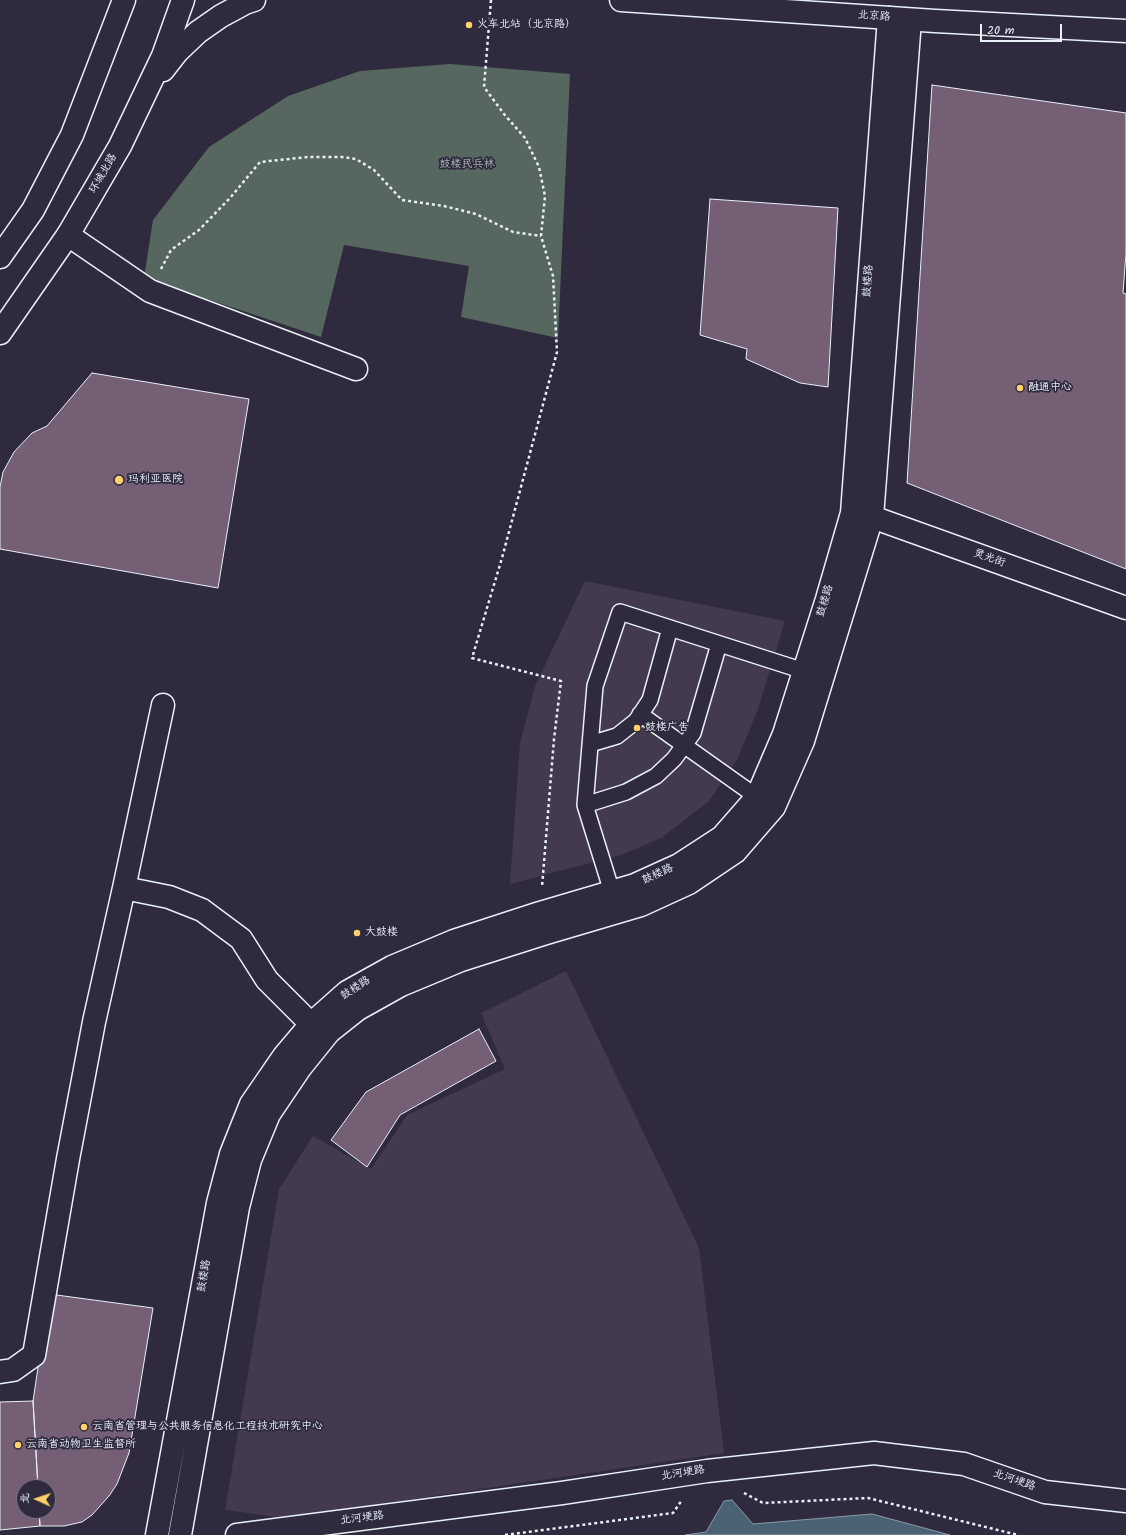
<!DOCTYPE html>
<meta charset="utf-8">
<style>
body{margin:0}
#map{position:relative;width:1126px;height:1535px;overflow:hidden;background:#2f2a3d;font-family:Kalam,"LXGW WenKai TC",sans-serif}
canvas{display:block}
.north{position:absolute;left:16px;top:1479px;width:40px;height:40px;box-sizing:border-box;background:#2f2a3d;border:1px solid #797a88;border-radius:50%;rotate:273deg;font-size:11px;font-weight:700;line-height:16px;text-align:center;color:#e8f1f8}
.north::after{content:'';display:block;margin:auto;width:14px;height:18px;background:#ffd166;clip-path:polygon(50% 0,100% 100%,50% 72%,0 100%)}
.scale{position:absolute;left:980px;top:24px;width:82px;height:18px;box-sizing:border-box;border:2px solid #e8f1f8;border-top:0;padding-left:5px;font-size:12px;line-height:14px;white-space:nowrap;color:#e8f1f8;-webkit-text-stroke:3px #2f2a3d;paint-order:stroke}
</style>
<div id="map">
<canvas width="1126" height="1535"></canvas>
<div class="north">北</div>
<div class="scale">20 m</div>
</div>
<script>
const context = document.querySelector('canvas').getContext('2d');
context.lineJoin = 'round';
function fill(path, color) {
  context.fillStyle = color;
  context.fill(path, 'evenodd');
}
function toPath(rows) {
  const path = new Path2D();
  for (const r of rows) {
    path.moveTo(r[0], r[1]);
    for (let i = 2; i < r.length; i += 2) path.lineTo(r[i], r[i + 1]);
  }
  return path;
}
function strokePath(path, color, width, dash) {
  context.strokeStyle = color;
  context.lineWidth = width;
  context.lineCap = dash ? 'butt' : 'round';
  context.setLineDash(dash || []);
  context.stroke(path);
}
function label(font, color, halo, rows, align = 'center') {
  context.font = font + ' Kalam,"LXGW WenKai TC",sans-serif';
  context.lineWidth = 3.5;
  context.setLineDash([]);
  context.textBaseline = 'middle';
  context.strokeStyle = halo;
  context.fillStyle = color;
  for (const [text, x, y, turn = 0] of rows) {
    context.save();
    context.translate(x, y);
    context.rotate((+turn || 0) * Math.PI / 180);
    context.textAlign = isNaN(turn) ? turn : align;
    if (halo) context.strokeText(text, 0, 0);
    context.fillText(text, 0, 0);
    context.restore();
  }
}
const built = toPath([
 [585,581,785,621,757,712,737,760,709,801,663,837,624,854,510,884,520,743,535,686],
 [566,971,699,1248,724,1453,285,1518,225,1510,279,1189,313,1136,371,1169,407,1115,505,1069,481,1013]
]);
const green = toPath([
 [450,64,570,74,558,338,461,317,469,266,344,245,321,337,144,278,153,220,209,147,288,96,360,71]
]);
const water = toPath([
 [732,1500,753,1524,872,1514,950,1535,685,1535,706,1532,724,1501,732,1500]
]);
const building = toPath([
 [932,85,1126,113,1126,253,1123,293,1126,294,1126,569,907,483,932,85],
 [710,199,838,208,828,387,800,383,746,359,747,349,700,335,710,199],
 [92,373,249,399,218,588,0,549,0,487,3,472,14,452,32,433,47,426,92,373],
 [479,1029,496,1061,400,1115,367,1167,331,1140,366,1092,479,1029],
 [49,1294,153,1308,129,1453,117,1484,109,1496,92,1515,82,1522,64,1526,40,1526,39,1511,48,1511,48,1487,38,1487,33,1401,49,1294],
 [33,1401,38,1487,24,1487,24,1511,39,1511,40,1526,0,1530,0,1402,33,1401]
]);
const path = toPath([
 [491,0,484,87,504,114,525,138,539,167,545,196,541,236,553,276,557,352,502,558,472,658,561,681,554,739,542,887],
 [161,269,171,250,199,230,230,198,260,162,308,157,342,157,356,159,374,170,402,200,444,206,476,214,513,232,541,236],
 [744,1493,763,1503,868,1498,1018,1535],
 [505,1535,673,1513,682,1500]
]);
const lane = toPath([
 [640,714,757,797],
 [590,744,617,736,636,721,650,700,670,628],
 [585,805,626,792,656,776,674,759,693,733,719,644],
 [612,892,585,805,595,686,620,612,804,671]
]);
const street = toPath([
 [68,235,150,291,356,369],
 [853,513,872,517,1126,608],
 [124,888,163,705],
 [0,1372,13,1370,34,1355,68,1159,94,1022,124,888,169,897,202,910,241,939,267,980,311,1024],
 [237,1535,562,1493,707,1471,874,1453,964,1464,1045,1492,1126,1501]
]);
const secondary = toPath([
 [157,1535,218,1203,231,1154,251,1104,284,1056,311,1024,347,992,392,967,454,941,540,913,635,885,679,865,722,837,757,797,784,734,827,599,852,513,889,18],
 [180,1535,238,1207,250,1160,269,1114,300,1068,329,1032,358,1009,401,985,461,960,546,933,641,905,689,883,735,852,774,807,803,741,872,517,910,20]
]);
const primary = toPath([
 [621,0,935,21,1126,31],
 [163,70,177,52,198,32,221,16,245,3,254,0],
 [0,257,33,210,72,135,124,0],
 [0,333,68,235,120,146,163,56,183,0]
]);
const markers = [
 [469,25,4,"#ffd166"],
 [1020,388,4,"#ffd166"],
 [119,480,5,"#ffd166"],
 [637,728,4,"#ffd166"],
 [357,933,4,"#ffd166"],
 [84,1427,4,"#ffd166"],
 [18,1445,4,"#ffd166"]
];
const streetNames = [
 ["北京路",874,17,4],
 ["环城北路",104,174,-60],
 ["鼓楼路",869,281,-86],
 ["灵光街",989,559,20],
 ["鼓楼路",826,601,-73],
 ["鼓楼路",658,875,-24],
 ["鼓楼路",356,989,-33],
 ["鼓楼路",205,1276,-80],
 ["北河埂路",683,1474,-9],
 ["北河埂路",1014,1481,19],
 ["北河埂路",362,1519,-7]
];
const poiNames = [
 ["火车北站（北京路）",477,25],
 ["融通中心",1028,388],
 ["玛利亚医院",128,480],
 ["鼓楼广告",645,728],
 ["大鼓楼",365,933],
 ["云南省管理与公共服务信息化工程技术研究中心",92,1427],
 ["云南省动物卫生监督所",26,1445]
];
const parkNames = [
 ["鼓楼民兵林",467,165]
];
fill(built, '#443a4e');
fill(green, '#566760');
fill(water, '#4a6274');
strokePath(water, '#899ba9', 1);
fill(building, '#755f75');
strokePath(building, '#e8f1f8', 1);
strokePath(lane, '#e8f1f8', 18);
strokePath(street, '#e8f1f8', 25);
strokePath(secondary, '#e8f1f8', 25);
strokePath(primary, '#e8f1f8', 25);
strokePath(path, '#e8f1f8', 2.5, [3, 3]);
strokePath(lane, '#2f2a3d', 15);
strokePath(street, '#2f2a3d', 22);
strokePath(secondary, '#2f2a3d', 22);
strokePath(primary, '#2f2a3d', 22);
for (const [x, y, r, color] of markers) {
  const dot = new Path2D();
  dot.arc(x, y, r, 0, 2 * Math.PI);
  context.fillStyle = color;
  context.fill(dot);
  strokePath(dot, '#2f2a3d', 1.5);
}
label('11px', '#e8f1f8', '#2f2a3d', streetNames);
label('11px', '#e8f1f8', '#2f2a3d', poiNames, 'left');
label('11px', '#aebabb', '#2f2a3d', parkNames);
</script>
